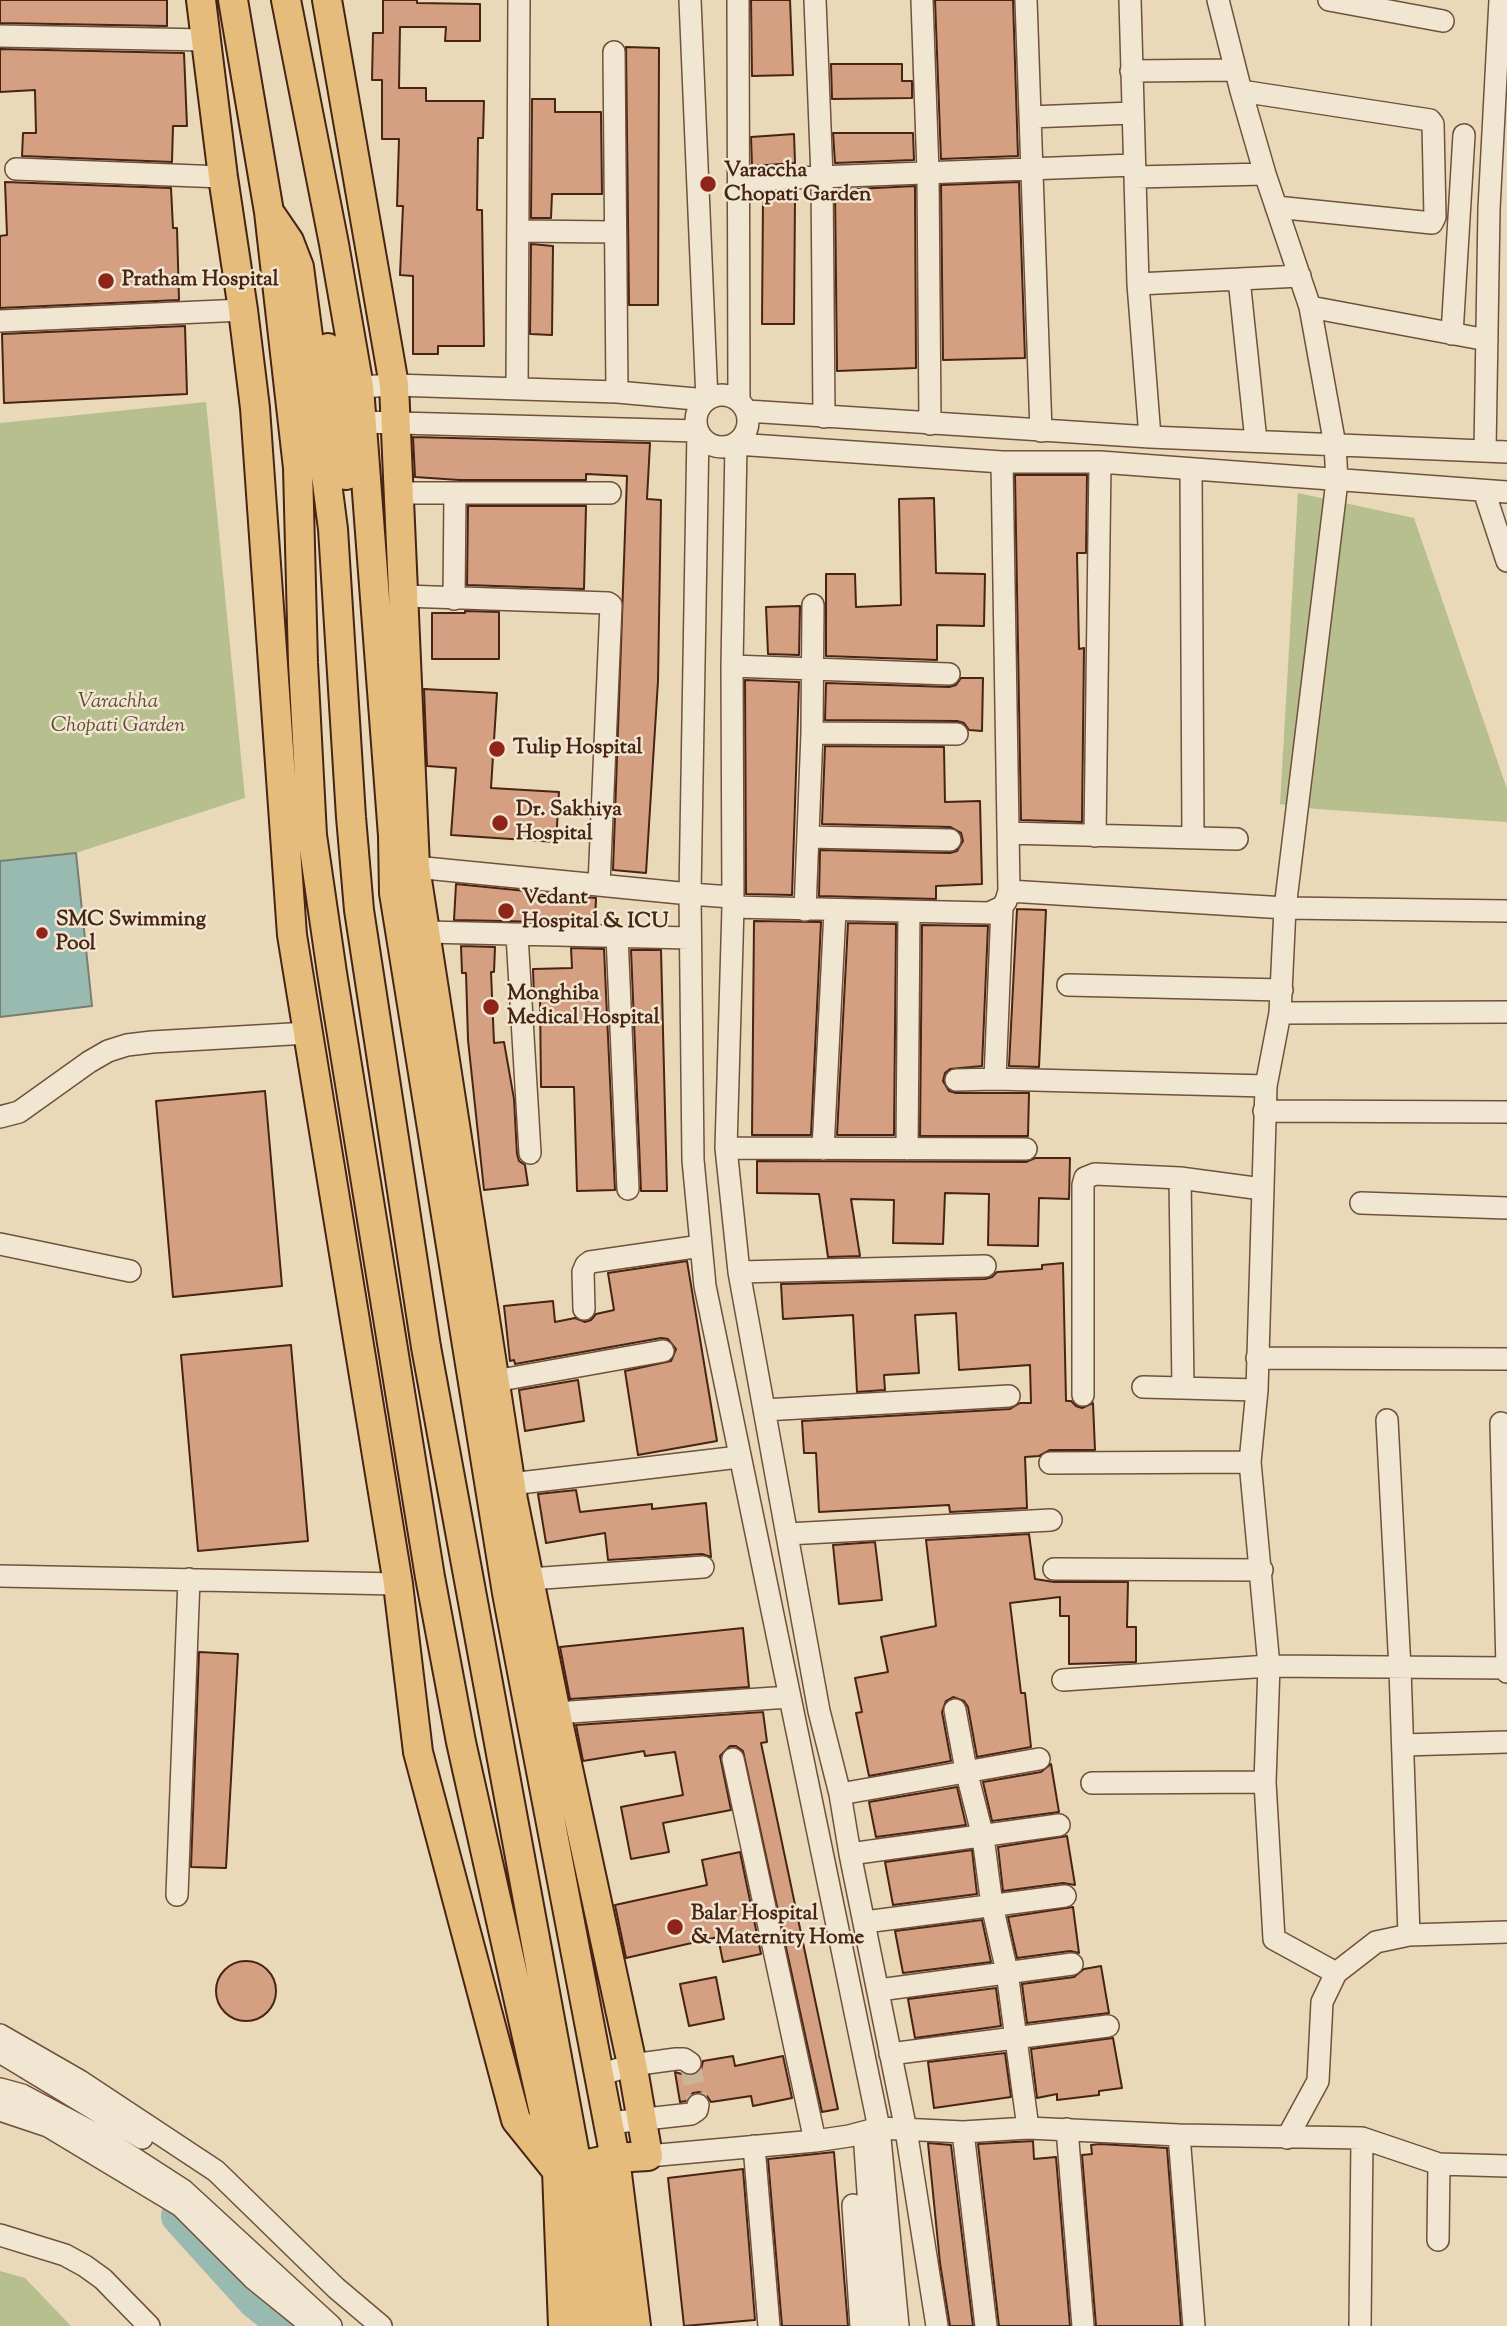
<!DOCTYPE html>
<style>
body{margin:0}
canvas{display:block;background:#ead9b8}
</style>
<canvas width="1507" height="2326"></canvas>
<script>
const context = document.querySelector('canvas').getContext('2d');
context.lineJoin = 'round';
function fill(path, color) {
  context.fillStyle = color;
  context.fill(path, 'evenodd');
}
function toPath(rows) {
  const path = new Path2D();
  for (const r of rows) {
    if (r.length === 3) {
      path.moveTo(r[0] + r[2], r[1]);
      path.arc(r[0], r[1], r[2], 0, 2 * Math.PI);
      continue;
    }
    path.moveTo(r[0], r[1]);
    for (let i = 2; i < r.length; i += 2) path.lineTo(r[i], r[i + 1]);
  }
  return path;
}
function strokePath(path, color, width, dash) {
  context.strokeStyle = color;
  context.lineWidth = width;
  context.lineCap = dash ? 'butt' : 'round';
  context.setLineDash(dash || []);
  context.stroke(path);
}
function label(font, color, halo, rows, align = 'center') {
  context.font = font + ' "Sorts Mill Goudy",serif';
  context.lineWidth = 5;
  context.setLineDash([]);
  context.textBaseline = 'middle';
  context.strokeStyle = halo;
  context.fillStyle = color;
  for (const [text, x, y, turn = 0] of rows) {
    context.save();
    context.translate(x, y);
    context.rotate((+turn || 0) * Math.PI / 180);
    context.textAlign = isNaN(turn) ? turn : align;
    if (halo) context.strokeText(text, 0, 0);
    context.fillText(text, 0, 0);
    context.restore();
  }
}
const green = toPath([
 [206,402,245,798,76,853,0,866,0,423],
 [1298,493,1414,518,1507,789,1507,822,1316,809,1280,804],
 [0,2271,25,2278,71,2326,0,2326]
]);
const water = toPath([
 [76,853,92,1006,0,1017,0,861,76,853]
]);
const river = toPath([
 [180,2216,256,2300,289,2326]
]);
const building = toPath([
 [0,0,167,0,167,26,0,23,0,0],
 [383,0,417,0,417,3,480,4,480,41,445,41,446,27,400,27,399,88,426,88,426,101,484,101,483,138,478,138,477,210,482,210,484,346,438,346,438,354,413,354,413,276,400,275,403,206,397,206,399,139,382,139,382,80,372,80,373,33,383,33,383,0],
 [751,0,790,0,793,75,752,76,751,0],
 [935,0,1013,0,1018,156,941,159,935,0],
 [626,47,659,48,658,305,629,305,626,47],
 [0,49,184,53,187,126,173,126,172,162,22,156,23,133,36,133,35,90,0,92,0,49],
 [831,64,902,64,902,81,912,81,912,98,832,99,831,64],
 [532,99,555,99,555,112,601,112,602,194,552,194,551,218,531,218,532,99],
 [833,133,913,133,914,160,835,163,833,133],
 [794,134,795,163,752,166,751,137,794,134],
 [5,182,171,188,173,228,177,228,179,300,0,308,0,236,7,235,5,182],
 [1019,182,1025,358,943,360,941,185,1019,182],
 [915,186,916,368,837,371,835,190,915,186],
 [763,198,795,198,794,324,762,324,763,198],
 [531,244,553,246,552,335,530,334,531,244],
 [185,326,187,394,4,403,2,334,185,326],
 [413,437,650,443,647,499,661,500,658,681,646,873,613,870,627,476,586,474,586,480,459,480,415,477,413,437],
 [1015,475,1087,475,1086,553,1077,553,1079,649,1084,648,1082,822,1021,820,1015,475],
 [934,498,936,573,985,574,984,626,937,625,937,660,826,656,826,574,855,574,856,607,901,605,899,499,934,498],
 [468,506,586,506,584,589,467,585,468,506],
 [800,606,799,655,768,654,766,607,800,606],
 [465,611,499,612,499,659,432,659,432,613,465,613,465,611],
 [961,678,983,678,982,731,969,730,964,723,957,721,825,720,826,683,949,687,956,685,961,678],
 [745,680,799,682,792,895,746,894,745,680],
 [424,689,497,693,491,788,559,792,556,842,451,835,456,768,427,766,424,689],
 [825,746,944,747,945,802,980,801,982,884,936,886,936,899,819,896,820,850,950,853,957,851,963,841,961,833,950,827,822,824,825,746],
 [456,884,596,898,595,923,454,920,456,884],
 [1017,909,1046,910,1039,1067,1009,1066,1017,909],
 [754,921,821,922,811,1135,752,1135,754,921],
 [848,923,896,924,894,1135,837,1135,848,923],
 [922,925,988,926,982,1066,950,1069,945,1073,943,1081,949,1091,956,1093,1029,1093,1028,1136,920,1136,922,925],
 [461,946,495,947,494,972,491,972,494,1043,504,1042,514,1099,517,1154,519,1161,525,1165,528,1185,484,1190,468,1040,466,973,462,973,461,946],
 [571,948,604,949,615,1190,577,1191,574,1087,541,1087,540,998,534,998,533,969,572,968,571,948],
 [631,950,661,950,667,1191,641,1191,631,950],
 [265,1091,282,1286,173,1297,156,1101,265,1091],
 [1035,1158,1070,1158,1069,1199,1039,1198,1038,1246,988,1245,989,1194,945,1193,943,1244,893,1243,894,1200,851,1199,860,1256,828,1257,819,1194,757,1193,757,1161,1026,1162,1035,1158],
 [687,1261,717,1441,638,1455,625,1371,671,1361,676,1349,668,1339,661,1338,515,1364,514,1360,510,1361,504,1306,553,1301,555,1322,575,1318,585,1322,591,1320,596,1314,614,1310,608,1273,687,1261],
 [1063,1263,1066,1401,1071,1401,1076,1406,1082,1408,1093,1403,1095,1450,1050,1450,1039,1456,1025,1457,1027,1508,950,1512,949,1505,819,1512,816,1453,804,1453,802,1421,1010,1409,1020,1403,1031,1403,1030,1365,959,1370,956,1313,915,1315,919,1373,884,1375,885,1390,857,1392,853,1315,783,1319,781,1284,985,1279,992,1277,997,1272,1042,1269,1042,1265,1063,1263],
 [291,1345,308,1541,198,1551,181,1355,291,1345],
 [578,1380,584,1421,525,1431,519,1390,578,1380],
 [576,1490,580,1512,652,1504,652,1509,706,1503,711,1557,702,1554,608,1560,605,1533,546,1543,538,1494,576,1490],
 [1029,1534,1035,1579,1054,1582,1128,1582,1127,1627,1136,1627,1136,1662,1069,1664,1069,1616,1060,1616,1060,1597,1010,1603,1021,1693,1025,1693,1031,1747,977,1757,968,1707,964,1701,953,1697,946,1701,942,1712,951,1761,869,1776,856,1713,862,1712,855,1678,888,1672,881,1637,936,1626,926,1540,1029,1534],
 [875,1542,882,1600,839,1604,833,1545,875,1542],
 [743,1628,749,1687,570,1699,560,1647,743,1628],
 [199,1652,238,1654,226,1868,191,1867,199,1652],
 [763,1712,767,1742,761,1743,838,2109,822,2112,743,1751,736,1746,730,1746,720,1756,731,1810,663,1823,669,1852,631,1859,621,1807,683,1795,675,1752,645,1756,644,1751,583,1761,576,1725,763,1712],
 [1051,1764,1059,1812,992,1821,983,1782,1041,1772,1051,1764],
 [957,1787,966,1825,876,1837,869,1802,957,1787],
 [1067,1836,1075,1885,1063,1883,1003,1891,998,1847,1067,1836],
 [972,1850,977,1894,893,1905,885,1862,972,1850],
 [740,1852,761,1954,723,1962,718,1937,626,1958,615,1905,707,1885,702,1860,740,1852],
 [1073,1907,1079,1953,1070,1951,1017,1958,1008,1917,1073,1907],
 [982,1920,991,1962,903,1973,895,1931,982,1920],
 [246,1991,30],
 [1101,1966,1109,2013,1027,2023,1022,1984,1074,1977,1084,1969,1101,1966],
 [716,1977,724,2019,689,2026,680,1984,716,1977],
 [996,1988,1001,2026,915,2038,908,1999,996,1988],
 [1113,2038,1122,2088,1099,2091,1099,2095,1057,2100,1057,2094,1037,2098,1031,2049,1113,2038],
 [1005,2053,1011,2097,934,2108,928,2062,1005,2053],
 [733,2056,735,2066,783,2056,792,2098,753,2106,751,2096,711,2102,707,2096,700,2092,693,2093,686,2101,680,2102,675,2072,688,2076,695,2075,701,2070,703,2061,733,2056],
 [1033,2141,1034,2159,1056,2157,1070,2326,999,2326,978,2144,1033,2141],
 [928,2143,951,2145,973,2326,950,2326,940,2263,928,2143],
 [1100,2144,1167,2148,1181,2326,1096,2326,1082,2155,1092,2154,1091,2145,1100,2144],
 [834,2152,848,2326,782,2326,768,2159,834,2152],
 [743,2169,755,2320,684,2326,668,2178,743,2169]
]);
const minorTunnel = toPath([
 [690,2063,698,2105]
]);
const minor = toPath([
 [738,0,739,401],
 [815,0,822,177,824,417],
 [922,0,928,172,930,424],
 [1026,0,1041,431],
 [1130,0,1138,284,1150,437],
 [1218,0,1241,91,1265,174,1310,307,1335,445,1337,481,1285,908,1280,1013,1266,1086,1257,1390,1250,1462,1269,1666,1265,1782,1274,1939,1336,1973],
 [1329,0,1443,21],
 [0,36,206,40],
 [614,52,617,392],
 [1131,71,1235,70],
 [1241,91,1430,120,1433,124,1435,217,1432,223,1276,207],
 [1030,117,1132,113],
 [16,169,223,177],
 [1135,177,1265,174],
 [740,180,1133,165],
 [518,231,614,232],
 [1239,279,1256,441],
 [1138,284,1300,276],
 [1310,307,1487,340],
 [0,321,243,310],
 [1452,334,1464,135],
 [359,387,394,385,617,392,707,400,690,0],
 [517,389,519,0],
 [722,421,26],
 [747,411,1150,437,1507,452],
 [361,422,698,431,690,894,693,1160,705,1286,879,2128,898,2326],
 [1485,451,1489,209,1500,0],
 [1191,470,1193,838],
 [1484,491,1507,561],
 [399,493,610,493],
 [404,596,608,603,611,605,599,885],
 [454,599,455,493],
 [732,666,949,674],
 [812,733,957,734],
 [1008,833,1237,839],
 [1095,836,1100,462],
 [808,837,950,840],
 [415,867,690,894,731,897],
 [1009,891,1285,908,1507,911],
 [733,907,989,913,1002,907,1006,901,1009,891,1002,462],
 [805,910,812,733,813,605],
 [425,932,690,938],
 [517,935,530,1153],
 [617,936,628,1189],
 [1068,985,1282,990],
 [1280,1013,1507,1012],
 [995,1079,1002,907],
 [956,1080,995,1079,1266,1086],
 [1264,1111,1507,1112],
 [0,1117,19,1112,89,1062,108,1051,127,1045,152,1042,308,1033],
 [726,1148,1026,1149],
 [823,1149,835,911],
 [907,1149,909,912],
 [1180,1178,1183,1388],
 [1361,1203,1507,1208],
 [0,1244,130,1271],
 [739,1272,985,1266],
 [584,1309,583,1272,586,1265,590,1262,701,1246],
 [1257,1358,1507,1359],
 [495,1381,663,1351],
 [1143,1387,1257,1390],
 [1083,1395,1083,1185,1085,1178,1095,1174,1180,1178,1262,1189],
 [764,1410,1009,1396],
 [1387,1420,1400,1669,1409,1935],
 [1501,1423,1507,1668],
 [1050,1463,1250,1462],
 [511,1484,739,1457],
 [787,1534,1051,1520],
 [1054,1569,1262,1570],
 [0,1576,398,1584],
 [529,1579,703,1567],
 [1063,1680,1269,1666,1507,1668,1507,1672],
 [955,1710,966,1770,983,1837,992,1905,1007,1972,1028,2128],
 [556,1713,789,1697],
 [1403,1745,1507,1742],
 [733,1759,815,2141],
 [1092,1783,1265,1782],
 [840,1794,1039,1759],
 [850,1854,1059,1825],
 [177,1895,189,1579],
 [865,1922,1065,1896],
 [879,1990,1072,1964],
 [0,2035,80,2081,216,2171,336,2288,381,2326],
 [0,2052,142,2138],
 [890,2054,1108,2026],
 [599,2075,632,2065,676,2059,684,2059,690,2063],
 [0,2089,22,2095,101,2137,183,2190,331,2326],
 [0,2110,48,2126,181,2206,254,2279,312,2326],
 [609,2123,691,2114,697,2110,698,2105],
 [1067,2129,1083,2326],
 [864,2132,877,2326],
 [963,2132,986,2326],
 [1179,2135,1194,2326],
 [1287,2138,1318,2081,1322,2002,1336,1973,1376,1942,1409,1935,1507,1932],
 [754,2146,769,2326],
 [648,2156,815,2141,849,2136,879,2128,963,2132,1028,2128,1179,2135,1362,2138,1439,2164,1507,2166],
 [853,2205,861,2326],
 [0,2235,65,2255,85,2266,103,2279,149,2326],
 [1438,2240,1439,2164],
 [937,2326,906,2130,850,1854,840,1794,819,1711,739,1272,726,1148,733,907,732,666,736,444,1002,462,1100,462,1507,492],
 [1360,2326,1362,2138]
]);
const major = toPath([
 [201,0,223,177,243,310,255,408,292,935,398,1584,418,1752,516,2120,557,2171,615,2158,648,2156,633,2069,556,1713,513,1500,415,867,394,385,327,0],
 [233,0,269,212,298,468,303,663,312,835,332,973,430,1577,461,1742,557,2171,563,2326],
 [286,0,334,244,359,387,393,836,394,893,507,1593,615,2158,636,2326],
 [272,216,289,241,299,267,333,529,351,817,359,910,426,1347,577,2166,584,2326],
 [328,348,343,440,346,475],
 [598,2164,610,2326]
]);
const markers = [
 [708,184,9,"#8f2418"],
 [106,281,9,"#8f2418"],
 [497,749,9,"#8f2418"],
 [500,823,9,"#8f2418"],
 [506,911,9,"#8f2418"],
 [42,933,7,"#8f2418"],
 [491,1007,9,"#8f2418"],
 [675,1927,9,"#8f2418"]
];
const poiNames = [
 ["Varaccha",724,172],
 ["Chopati Garden",724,196],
 ["Pratham Hospital",122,281],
 ["Tulip Hospital",513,749],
 ["Dr. Sakhiya",516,811],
 ["Hospital",516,835],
 ["Vedant",522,899],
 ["Hospital & ICU",522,923],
 ["SMC Swimming",56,921],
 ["Pool",56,945],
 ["Monghiba",507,995],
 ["Medical Hospital",507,1019],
 ["Balar Hospital",691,1915],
 ["& Maternity Home",691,1939]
];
const parkNames = [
 ["Varachha",118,703],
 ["Chopati Garden",118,727]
];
fill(green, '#b7bf8e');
fill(water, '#98bab1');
strokePath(water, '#787e72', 2);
strokePath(river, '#98bab1', 38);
fill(building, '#d59f81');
strokePath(building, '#472413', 2);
strokePath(minorTunnel, '#c9b597', 21, [21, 10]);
strokePath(minor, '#70513c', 24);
strokePath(major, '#472413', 32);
strokePath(minor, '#f1e6d1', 21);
strokePath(major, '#e5bc7c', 28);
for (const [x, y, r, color] of markers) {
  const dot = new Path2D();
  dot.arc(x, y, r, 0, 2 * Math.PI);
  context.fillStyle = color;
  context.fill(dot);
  strokePath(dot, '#f1e6d1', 2.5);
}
label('bold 21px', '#472413', '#f1e6d1', poiNames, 'left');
label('italic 21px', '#634b32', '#f1e6d1', parkNames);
</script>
